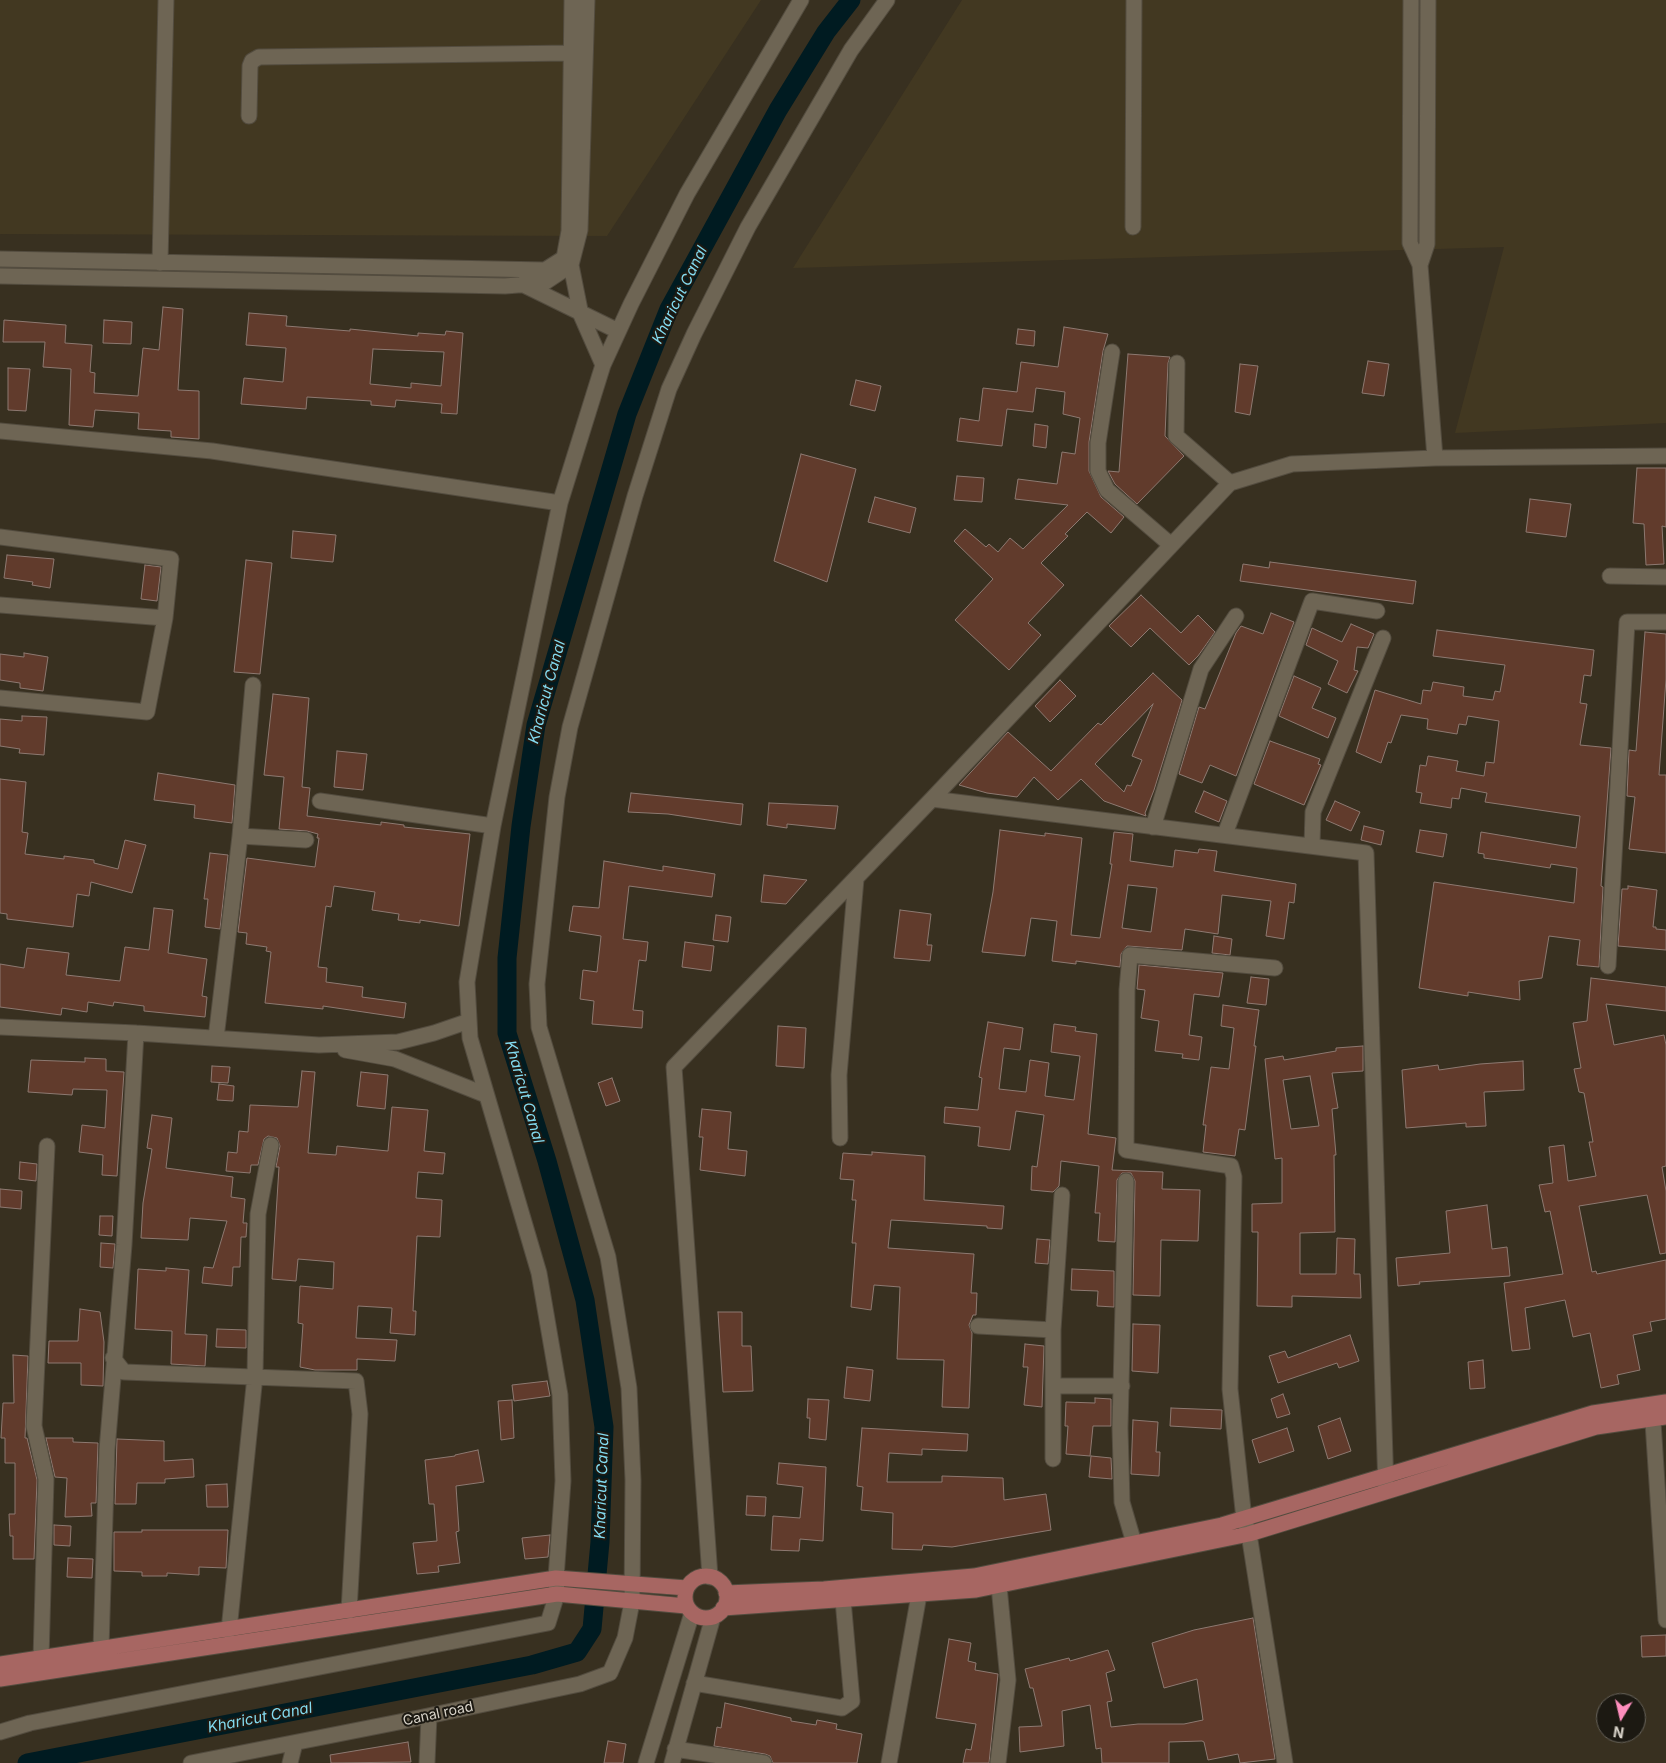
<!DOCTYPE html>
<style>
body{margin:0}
#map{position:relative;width:1666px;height:1763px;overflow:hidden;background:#383020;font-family:Inter,sans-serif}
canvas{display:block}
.north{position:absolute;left:1596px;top:1693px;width:50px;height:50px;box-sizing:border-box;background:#1c1912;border:1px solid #67635b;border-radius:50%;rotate:189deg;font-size:14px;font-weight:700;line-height:20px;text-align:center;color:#d8d3c9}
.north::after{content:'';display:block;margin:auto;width:18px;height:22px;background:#fe8ebd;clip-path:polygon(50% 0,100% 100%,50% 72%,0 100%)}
</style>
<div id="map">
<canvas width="1666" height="1763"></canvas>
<div class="north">N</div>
</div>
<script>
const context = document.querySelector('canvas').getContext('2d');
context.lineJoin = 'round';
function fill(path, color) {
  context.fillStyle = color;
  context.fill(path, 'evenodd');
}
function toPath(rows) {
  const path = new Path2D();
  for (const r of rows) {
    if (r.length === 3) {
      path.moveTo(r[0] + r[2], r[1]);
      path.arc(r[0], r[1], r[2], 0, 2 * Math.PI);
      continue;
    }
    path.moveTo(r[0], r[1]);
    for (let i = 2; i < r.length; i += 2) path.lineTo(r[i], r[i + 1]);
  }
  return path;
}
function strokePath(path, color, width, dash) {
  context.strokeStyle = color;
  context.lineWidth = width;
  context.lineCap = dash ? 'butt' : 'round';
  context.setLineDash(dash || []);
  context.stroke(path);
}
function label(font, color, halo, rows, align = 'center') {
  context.font = font + ' Inter,sans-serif';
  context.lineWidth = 4;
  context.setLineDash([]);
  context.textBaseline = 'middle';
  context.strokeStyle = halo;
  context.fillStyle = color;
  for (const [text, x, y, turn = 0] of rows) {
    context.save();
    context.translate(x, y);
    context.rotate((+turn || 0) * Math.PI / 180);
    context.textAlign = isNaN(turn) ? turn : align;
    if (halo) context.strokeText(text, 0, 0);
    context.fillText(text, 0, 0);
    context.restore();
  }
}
const built = toPath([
 [0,0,761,0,607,236,0,234],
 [962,0,1666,0,1666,423,1455,433,1504,247,793,268]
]);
const canal = toPath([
 [27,1763,532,1665,577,1652,592,1629,600,1542,604,1427,585,1300,547,1161,507,1033,507,958,521,826,536,725,627,414,669,309,778,110,826,32,851,0]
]);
const building = toPath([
 [163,307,183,309,178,390,199,391,199,439,171,437,171,431,138,429,139,413,95,410,93,427,69,425,71,369,43,367,45,342,3,342,4,320,66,325,65,343,92,345,90,372,95,373,94,393,138,396,143,348,159,350,163,307],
 [249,313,287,316,286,326,350,331,350,329,418,336,418,333,445,335,446,331,463,333,457,414,441,413,442,404,396,400,395,407,371,405,371,401,307,397,306,409,241,404,244,378,283,382,286,348,246,345,249,313],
 [373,349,444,352,441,386,411,383,411,388,370,384,373,349],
 [104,320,132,322,131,344,103,343,104,320],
 [1064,327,1108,334,1103,351,1089,442,1089,471,1101,497,1124,517,1111,533,1087,512,1065,534,1068,536,1041,563,1064,585,1028,623,1041,635,1009,670,955,620,993,579,954,541,965,529,986,547,989,544,998,552,1010,538,1023,549,1068,505,1015,499,1018,479,1057,484,1062,452,1075,454,1080,418,1063,414,1065,392,1036,388,1033,412,1007,409,1002,446,957,441,960,418,979,421,983,388,1017,392,1021,362,1058,367,1064,327],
 [1018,329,1035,331,1034,346,1016,344,1018,329],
 [1128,354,1170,357,1168,363,1165,436,1184,456,1137,504,1115,484,1108,471,1119,472,1128,354],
 [1368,361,1389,364,1384,396,1362,393,1368,361],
 [1240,364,1258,366,1250,415,1235,412,1240,364],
 [8,368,30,369,26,411,8,410,8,368],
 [856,380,881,386,875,411,850,405,856,380],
 [1035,424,1048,426,1046,448,1033,446,1035,424],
 [801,454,856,469,827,582,774,561,801,454],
 [1637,468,1666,468,1666,527,1662,526,1664,564,1646,565,1644,524,1633,523,1637,468],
 [957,476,984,478,982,502,954,500,957,476],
 [875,497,916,508,910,533,868,522,875,497],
 [1530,499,1571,504,1566,537,1526,532,1530,499],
 [293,531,336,535,333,562,291,558,293,531],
 [7,555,54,559,50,588,32,585,33,582,4,578,7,555],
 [246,560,272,563,260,674,234,672,246,560],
 [1270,562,1416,581,1413,604,1240,581,1243,564,1269,568,1270,562],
 [145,565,161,567,157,601,141,599,145,565],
 [1141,595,1181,633,1198,615,1215,632,1198,656,1189,665,1150,628,1131,647,1109,626,1141,595],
 [1271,613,1294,622,1236,776,1210,765,1202,783,1179,774,1199,707,1205,709,1236,633,1241,626,1263,634,1271,613],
 [1351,624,1374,634,1368,648,1357,647,1354,670,1358,671,1347,693,1328,684,1338,661,1306,645,1312,628,1342,642,1351,624],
 [1437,630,1594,650,1591,676,1584,675,1580,703,1587,704,1580,745,1611,748,1601,886,1603,887,1599,967,1577,965,1580,940,1549,936,1542,978,1519,981,1520,1000,1468,992,1468,996,1419,988,1434,882,1574,903,1577,868,1551,864,1550,868,1505,861,1484,858,1484,854,1478,853,1481,832,1576,848,1580,816,1485,802,1487,793,1461,788,1459,799,1452,798,1451,808,1420,803,1422,793,1416,792,1420,765,1426,766,1428,756,1458,761,1456,771,1484,776,1486,762,1494,763,1499,721,1468,716,1466,725,1459,724,1457,734,1427,729,1428,719,1401,715,1391,743,1388,742,1381,763,1356,752,1375,690,1421,704,1423,690,1431,691,1433,682,1464,687,1463,696,1493,700,1495,691,1500,692,1505,665,1433,656,1437,630],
 [1645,632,1666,634,1666,679,1659,775,1666,775,1666,853,1629,849,1635,797,1627,796,1629,750,1636,751,1645,632],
 [24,653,48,657,43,691,20,688,20,683,0,680,0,654,24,657,24,653],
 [1153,673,1182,700,1154,790,1145,813,1146,816,1104,801,1081,779,1058,800,1034,777,1017,797,987,793,959,785,1008,732,1051,771,1098,723,1101,725,1153,673],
 [1153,704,1132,756,1142,760,1131,786,1127,785,1124,792,1095,764,1153,704],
 [1294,676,1321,688,1312,708,1336,718,1328,738,1279,716,1294,676],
 [1060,680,1076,696,1050,722,1035,706,1060,680],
 [273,694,309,698,302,787,310,788,307,816,381,825,381,822,404,825,404,827,470,834,459,926,420,920,420,923,398,920,399,914,372,910,375,892,334,886,331,907,326,906,318,967,327,968,326,982,363,987,362,997,406,1003,404,1018,323,1006,323,1009,265,1003,271,952,266,951,267,947,246,944,247,933,238,932,247,858,315,867,319,838,317,838,318,834,307,831,279,829,284,777,264,775,273,694],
 [22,716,47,717,44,755,19,753,20,749,0,746,0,719,22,721,22,716],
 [1270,741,1320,759,1318,764,1321,765,1304,805,1254,784,1270,741],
 [337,751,367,754,363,790,334,787,337,751],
 [158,773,235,785,232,823,194,818,195,805,154,800,158,773],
 [0,779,26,782,22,832,28,833,25,854,64,859,64,856,94,860,94,863,118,869,125,840,146,845,132,893,91,882,89,896,77,894,73,927,7,919,7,914,0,913,0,779],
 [1204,791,1227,801,1219,822,1195,812,1204,791],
 [631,793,743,804,741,825,668,814,628,812,631,793],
 [1335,801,1360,812,1351,831,1326,820,1335,801],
 [769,803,838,806,835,829,787,824,787,828,767,825,769,803],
 [1364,826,1384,831,1381,845,1361,840,1364,826],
 [1000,830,1045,836,1045,833,1082,838,1071,935,1100,938,1112,864,1110,864,1114,832,1133,834,1130,861,1173,867,1175,850,1198,853,1199,849,1217,851,1214,871,1296,884,1294,903,1289,902,1284,939,1266,936,1271,901,1222,895,1218,934,1185,929,1182,950,1127,946,1121,954,1120,967,1076,961,1076,964,1052,961,1057,921,1031,918,1025,956,982,952,993,892,1000,830],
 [1128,885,1157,888,1151,932,1122,928,1128,885],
 [1420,830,1447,834,1443,857,1416,852,1420,830],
 [210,853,228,855,220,929,205,927,208,899,204,899,210,853],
 [604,861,663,871,663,866,715,874,712,897,629,886,623,939,648,942,646,961,639,960,633,1010,643,1011,642,1028,592,1024,594,1001,580,999,583,970,597,972,601,936,569,931,573,906,599,908,604,861],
 [764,875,807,880,786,904,761,902,764,875],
 [1628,886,1657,890,1653,927,1656,927,1656,929,1666,930,1666,950,1618,946,1622,889,1628,889,1628,886],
 [154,908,173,910,168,953,207,959,202,996,207,997,205,1017,144,1011,144,1006,114,1002,113,1006,88,1002,87,1012,62,1008,61,1015,0,1007,0,964,24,968,27,948,69,953,66,975,120,981,125,947,149,950,154,908],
 [900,910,931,914,927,945,932,945,930,961,894,958,900,910],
 [716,915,731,917,728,942,713,940,716,915],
 [1214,936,1232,939,1230,955,1212,953,1214,936],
 [685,942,714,946,711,971,682,967,685,942],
 [1139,965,1223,973,1219,997,1194,994,1189,1035,1202,1037,1199,1060,1182,1058,1183,1054,1155,1051,1159,1021,1141,1018,1145,990,1137,989,1139,965],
 [1251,977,1269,979,1266,1005,1247,1003,1251,977],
 [1591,978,1666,987,1666,1011,1606,1004,1614,1045,1664,1035,1666,1045,1666,1166,1662,1167,1666,1191,1666,1253,1660,1254,1647,1195,1579,1206,1592,1272,1596,1271,1597,1274,1666,1260,1666,1319,1650,1322,1652,1331,1633,1335,1640,1370,1617,1375,1619,1384,1601,1388,1590,1333,1573,1337,1565,1300,1525,1308,1530,1349,1512,1351,1504,1283,1563,1274,1550,1211,1545,1212,1539,1185,1553,1183,1549,1147,1564,1145,1568,1181,1596,1176,1589,1142,1593,1142,1584,1093,1579,1092,1574,1069,1581,1068,1573,1023,1587,1021,1591,978],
 [1223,1005,1259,1010,1254,1046,1256,1046,1245,1130,1239,1129,1235,1156,1203,1152,1206,1125,1203,1125,1211,1067,1229,1069,1234,1028,1221,1026,1223,1005],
 [988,1022,1023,1028,1020,1050,1004,1048,999,1089,1026,1092,1030,1060,1049,1063,1045,1096,1074,1100,1080,1056,1051,1052,1054,1024,1076,1027,1075,1031,1097,1034,1088,1134,1116,1138,1112,1170,1163,1172,1162,1189,1200,1190,1198,1241,1161,1240,1160,1296,1133,1295,1135,1181,1131,1173,1122,1173,1117,1180,1115,1242,1098,1241,1100,1213,1095,1213,1099,1166,1061,1161,1059,1186,1053,1192,1031,1190,1032,1166,1037,1167,1044,1115,1016,1111,1010,1150,978,1146,980,1127,944,1123,945,1107,978,1110,982,1078,979,1077,988,1022],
 [778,1026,806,1028,804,1068,776,1066,778,1026],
 [1363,1046,1363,1071,1332,1073,1338,1108,1332,1109,1336,1155,1334,1155,1335,1232,1300,1233,1300,1274,1336,1274,1337,1238,1355,1239,1354,1274,1360,1274,1361,1298,1292,1296,1292,1307,1257,1306,1258,1232,1252,1232,1252,1204,1282,1203,1282,1158,1275,1159,1265,1059,1283,1056,1284,1060,1336,1051,1336,1048,1363,1046],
 [1310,1076,1319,1126,1291,1129,1283,1080,1310,1076],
 [85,1058,106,1059,106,1071,124,1072,117,1176,102,1175,103,1155,79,1152,82,1125,105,1128,107,1090,73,1089,72,1095,28,1092,31,1060,85,1062,85,1058],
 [1523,1061,1524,1090,1484,1092,1486,1126,1466,1127,1466,1123,1406,1128,1402,1070,1438,1065,1439,1070,1480,1064,1523,1061],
 [212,1066,230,1067,228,1083,211,1082,212,1066],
 [302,1071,315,1072,308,1153,336,1155,337,1146,388,1151,392,1107,428,1110,424,1151,445,1153,443,1174,418,1172,416,1198,442,1200,440,1237,417,1236,413,1311,416,1311,415,1335,390,1333,392,1308,358,1306,356,1338,397,1340,395,1361,357,1359,357,1370,315,1370,300,1367,303,1324,298,1323,300,1286,333,1289,334,1262,298,1259,296,1281,272,1279,279,1167,276,1167,280,1146,277,1138,268,1136,264,1139,258,1165,251,1165,250,1173,226,1171,228,1152,237,1153,239,1131,248,1132,250,1105,298,1107,302,1071],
 [361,1072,388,1075,385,1109,357,1106,361,1072],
 [612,1078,620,1101,606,1106,598,1083,612,1078],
 [219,1084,234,1086,233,1101,217,1100,219,1084],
 [702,1109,731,1112,728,1149,747,1151,745,1176,700,1170,703,1137,699,1137,702,1109],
 [152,1115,172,1118,166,1168,233,1177,231,1197,245,1199,243,1223,247,1223,246,1237,241,1237,240,1267,233,1267,232,1286,202,1283,204,1267,213,1268,227,1221,190,1218,188,1240,141,1238,143,1203,152,1149,147,1148,152,1115],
 [872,1152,925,1156,924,1200,1004,1206,1002,1229,987,1228,987,1226,891,1220,888,1248,974,1254,971,1293,977,1293,976,1315,973,1315,969,1325,972,1333,969,1408,942,1407,944,1360,897,1359,900,1287,874,1285,871,1310,851,1307,856,1243,852,1243,856,1200,852,1200,854,1180,840,1179,843,1153,872,1155,872,1152],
 [20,1162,37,1164,36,1181,19,1179,20,1162],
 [0,1189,22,1191,21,1209,0,1207,0,1189],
 [1487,1205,1492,1249,1507,1247,1510,1276,1419,1282,1420,1284,1398,1286,1396,1258,1450,1253,1446,1211,1487,1205],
 [100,1216,113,1216,112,1236,99,1235,100,1216],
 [1037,1239,1050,1240,1048,1264,1035,1263,1037,1239],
 [101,1243,115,1244,113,1268,100,1267,101,1243],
 [166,1268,189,1270,185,1334,207,1335,205,1366,171,1364,172,1331,135,1329,138,1269,166,1271,166,1268],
 [1072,1269,1114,1271,1114,1307,1097,1306,1098,1291,1071,1290,1072,1269],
 [80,1309,100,1312,104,1342,103,1386,81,1385,81,1363,48,1363,49,1341,78,1341,80,1309],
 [718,1312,742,1312,742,1346,751,1346,753,1391,723,1392,718,1312],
 [1133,1324,1160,1325,1158,1373,1132,1371,1133,1324],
 [217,1329,246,1330,246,1348,216,1347,217,1329],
 [1350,1335,1359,1361,1339,1368,1337,1363,1278,1383,1269,1356,1285,1351,1288,1358,1350,1335],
 [1025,1344,1044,1346,1042,1407,1024,1405,1028,1367,1023,1367,1025,1344],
 [13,1355,28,1356,25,1438,27,1438,37,1480,34,1559,13,1559,13,1536,10,1536,9,1514,15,1514,15,1463,5,1463,5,1438,1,1438,3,1403,14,1403,13,1355],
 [1483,1360,1485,1388,1470,1389,1468,1362,1483,1360],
 [847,1367,873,1370,870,1401,844,1398,847,1367],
 [547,1381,550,1396,514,1401,512,1385,547,1381],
 [1283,1394,1290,1414,1277,1418,1271,1399,1283,1394],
 [1095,1398,1111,1399,1111,1426,1093,1426,1090,1456,1066,1454,1068,1426,1065,1426,1066,1402,1095,1403,1095,1398],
 [808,1399,829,1400,826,1440,809,1438,810,1418,807,1418,808,1399],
 [512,1400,514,1438,501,1440,498,1401,512,1400],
 [1171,1408,1222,1410,1221,1429,1170,1426,1171,1408],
 [1340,1418,1351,1451,1328,1459,1318,1426,1340,1418],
 [1133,1420,1158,1422,1156,1452,1160,1452,1159,1476,1131,1474,1133,1420],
 [862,1428,968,1434,967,1451,922,1449,922,1455,889,1453,887,1482,942,1482,942,1476,1003,1478,1004,1500,1046,1494,1051,1530,952,1547,923,1545,922,1550,892,1549,893,1513,861,1510,863,1487,857,1486,862,1428],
 [1287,1428,1294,1451,1259,1463,1252,1440,1287,1428],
 [46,1438,73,1438,73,1442,98,1443,96,1503,91,1503,92,1516,65,1517,67,1478,55,1477,46,1438],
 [117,1439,164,1441,164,1461,193,1459,194,1477,165,1479,165,1483,137,1483,136,1504,115,1504,117,1439],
 [478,1450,484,1482,456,1486,459,1531,456,1532,460,1563,438,1566,439,1572,417,1574,413,1543,437,1541,434,1504,429,1504,425,1460,455,1456,455,1455,478,1450],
 [1091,1456,1111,1458,1112,1479,1089,1477,1091,1456],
 [779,1463,826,1467,823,1541,800,1539,799,1551,771,1550,773,1516,800,1518,803,1487,777,1484,779,1463],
 [227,1484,228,1507,207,1507,206,1485,227,1484],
 [747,1496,766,1497,765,1516,746,1515,747,1496],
 [54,1525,71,1526,70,1546,54,1545,54,1525],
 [142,1530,228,1530,226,1568,199,1567,199,1575,167,1573,167,1576,142,1576,142,1572,114,1571,114,1532,142,1532,142,1530],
 [550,1535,548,1557,525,1559,522,1538,550,1535],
 [68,1558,93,1559,92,1578,67,1577,68,1558],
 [1253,1618,1275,1759,1240,1763,1238,1754,1208,1760,1204,1742,1202,1741,1169,1742,1169,1763,1102,1763,1101,1748,1096,1749,1090,1705,1062,1711,1064,1746,1020,1752,1019,1727,1042,1726,1033,1688,1030,1688,1025,1669,1069,1658,1070,1661,1108,1650,1115,1670,1106,1673,1112,1701,1107,1702,1111,1727,1138,1724,1184,1724,1203,1720,1197,1679,1164,1688,1152,1643,1194,1630,1253,1618],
 [1666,1635,1666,1656,1642,1657,1641,1636,1666,1635],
 [949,1639,971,1643,968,1661,976,1663,975,1670,998,1674,989,1763,963,1763,966,1749,971,1750,976,1724,936,1718,949,1639],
 [725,1703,791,1718,791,1721,816,1725,817,1720,837,1724,836,1729,862,1734,857,1763,773,1763,770,1756,765,1754,714,1746,717,1727,721,1728,725,1703],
 [608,1741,626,1744,623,1763,604,1763,608,1741],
 [408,1742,411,1762,331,1763,330,1755,408,1742]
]);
const minor = toPath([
 [1411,0,1410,243,1420,265,1435,458],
 [249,116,250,66,252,61,259,57,571,53],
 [1133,227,1134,0],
 [0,259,545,270,564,258,569,231,572,0],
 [565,259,571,265,581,315,603,365],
 [160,263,166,0],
 [1420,265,1427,244,1428,0],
 [0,276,505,286,544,283,571,265,580,230,587,0],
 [522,284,618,331],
 [1112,352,1098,443,1098,471,1107,490,1171,545],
 [1177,363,1176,436,1230,483],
 [0,431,212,451,560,503],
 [0,537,171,559,165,618,147,712,0,698],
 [1610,576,1666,577],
 [0,605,165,618],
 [932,799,1366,853,1386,1489],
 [320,801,493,826],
 [1153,827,1201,669,1236,616],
 [1225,834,1312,601,1377,611],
 [240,836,306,840],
 [1312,845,1313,812,1383,638],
 [1608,966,1627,622,1666,622],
 [1275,968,1130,955,1127,990,1126,1150,1231,1166,1234,1177,1230,1389,1244,1519,1249,1534,1285,1763],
 [0,1027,136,1033,319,1045,398,1042,434,1033,469,1021],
 [216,1038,240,836,253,685],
 [345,1050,395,1059,486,1095],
 [840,1138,839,1075,856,879],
 [1126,1181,1120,1428,1122,1502,1134,1543],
 [978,1326,1053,1330],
 [113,1358,124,1372,356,1381,360,1414,349,1611],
 [1053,1386,1122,1386],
 [1652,1407,1666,1620],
 [1053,1459,1053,1330,1062,1195],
 [710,1577,674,1067,932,799,1230,483,1292,464,1435,458,1666,456],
 [229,1630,255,1376,258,1214,271,1145],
 [101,1649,107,1450,124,1245,136,1033],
 [41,1659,46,1479,34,1426,47,1146],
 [694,1683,842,1708,852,1701,843,1600],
 [0,1732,30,1723,548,1623,557,1594,556,1578,563,1481,560,1395,539,1273,470,1038,467,982,493,826,560,503,603,365,631,304,687,194,801,0],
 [675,1749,764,1763],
 [191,1763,404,1721,580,1684,610,1673,625,1638,632,1602,633,1480,629,1388,608,1257,539,1027,537,984,557,797,570,727,635,496,669,389,694,334,748,227,851,50,887,0],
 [290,1763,295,1743],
 [427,1763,429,1716],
 [646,1763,692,1613],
 [672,1763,713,1617],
 [889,1763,919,1595],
 [998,1763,1008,1680,999,1586]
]);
const major = toPath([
 [706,1597,21],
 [726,1593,824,1589,974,1576,1222,1525,1593,1413,1666,1402],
 [723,1608,976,1590,1249,1534,1596,1427,1666,1417],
 [0,1664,556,1578,687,1588],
 [0,1679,557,1594,686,1606]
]);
const streetNames = [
 ["Canal road",438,1714,-12]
];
const waterNames = [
 ["Kharicut Canal",680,295,-64],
 ["Kharicut Canal",547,692,-75],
 ["Kharicut Canal",524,1092,74],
 ["Kharicut Canal",602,1486,-88],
 ["Kharicut Canal",260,1718,-11]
];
fill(built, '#423821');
strokePath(canal, '#001b21', 19);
fill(building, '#613b2c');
strokePath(building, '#8d7971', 1);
strokePath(minor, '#534c3f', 17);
strokePath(major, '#534c3f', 17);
strokePath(minor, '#6e6554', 15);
strokePath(major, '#a76662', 15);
label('14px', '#d8d3c9', '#1c1912', streetNames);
label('italic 15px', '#83dbf0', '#1c1912', waterNames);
</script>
